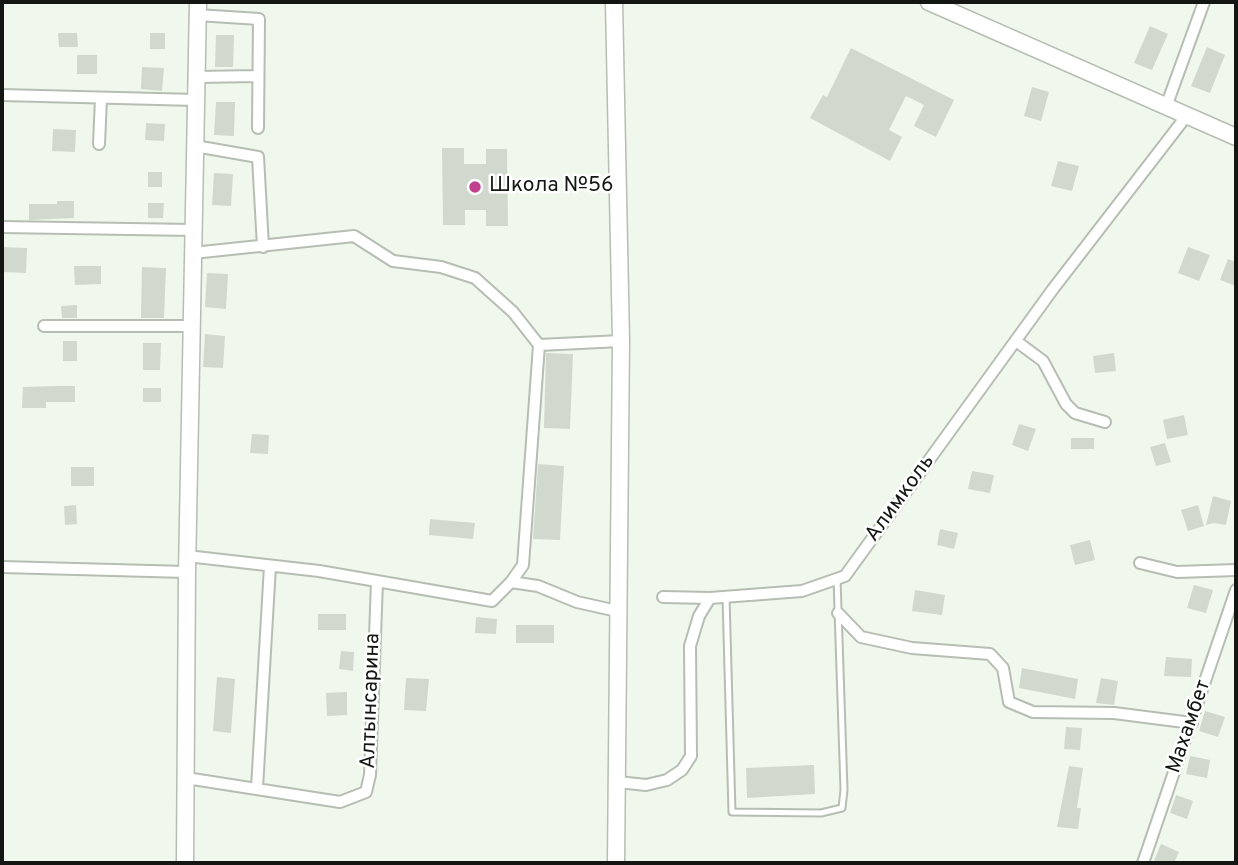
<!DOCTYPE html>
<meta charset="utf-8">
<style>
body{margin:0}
#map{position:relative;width:1238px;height:865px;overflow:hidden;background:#f0f8ed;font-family:Overpass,sans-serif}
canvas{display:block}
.frame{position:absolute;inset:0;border:4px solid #131612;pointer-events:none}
</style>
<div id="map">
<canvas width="1238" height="865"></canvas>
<div class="frame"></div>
</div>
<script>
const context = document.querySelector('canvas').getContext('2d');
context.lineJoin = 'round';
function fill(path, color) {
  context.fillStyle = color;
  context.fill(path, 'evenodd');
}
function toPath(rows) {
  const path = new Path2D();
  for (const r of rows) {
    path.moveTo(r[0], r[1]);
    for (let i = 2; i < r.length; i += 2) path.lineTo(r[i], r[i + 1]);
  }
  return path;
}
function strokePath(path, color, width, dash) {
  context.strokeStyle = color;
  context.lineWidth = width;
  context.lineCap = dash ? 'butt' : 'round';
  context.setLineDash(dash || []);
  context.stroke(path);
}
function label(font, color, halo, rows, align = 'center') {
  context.font = font + ' Overpass,sans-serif';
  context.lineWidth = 5;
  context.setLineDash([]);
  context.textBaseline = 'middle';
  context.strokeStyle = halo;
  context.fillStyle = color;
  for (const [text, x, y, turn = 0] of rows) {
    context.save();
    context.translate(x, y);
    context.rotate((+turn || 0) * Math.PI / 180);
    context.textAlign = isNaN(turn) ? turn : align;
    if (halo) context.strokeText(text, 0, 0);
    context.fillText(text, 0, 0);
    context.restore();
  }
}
const building = toPath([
 [1150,26,1168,34,1152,70,1134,63],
 [58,33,77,33,78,47,59,47],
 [150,33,165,33,165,49,150,49],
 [216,35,234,35,233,67,215,67],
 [1207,47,1225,55,1210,93,1191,86],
 [851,48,954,100,936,137,914,126,924,105,906,96,889,130,902,137,890,161,810,118,823,95,827,97],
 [77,55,97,55,97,74,77,74],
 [142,67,164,68,162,91,141,89],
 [1032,87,1049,92,1041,121,1024,116],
 [216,102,235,102,234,136,214,135],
 [146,123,165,124,164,141,145,140],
 [53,129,76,130,75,152,52,151],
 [442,148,464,148,464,164,486,164,486,149,507,149,508,226,486,226,486,210,465,210,465,225,443,225],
 [1058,161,1079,166,1072,191,1051,186],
 [148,172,162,172,162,187,148,187],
 [214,173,233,174,231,206,212,205],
 [57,201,74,201,74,218,29,220,29,204,57,204],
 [148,203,164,203,163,218,148,218],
 [2,247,27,248,26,273,2,272],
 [1188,247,1210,255,1199,281,1178,273],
 [1228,259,1236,262,1236,286,1220,280],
 [74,266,101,266,101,284,75,285],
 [142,267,166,268,164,318,141,318],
 [207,273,228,274,226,309,205,307],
 [77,305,77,318,62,318,61,306],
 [205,334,225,336,223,368,203,367],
 [63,341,77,341,77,361,63,361],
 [143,343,161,343,160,370,143,370],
 [546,353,573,354,570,429,544,428],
 [1114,353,1116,371,1095,373,1093,356],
 [56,386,75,386,75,402,46,402,46,408,22,408,23,387],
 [143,388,161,388,161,402,143,402],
 [1184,415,1188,435,1167,439,1163,420],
 [1019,424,1036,429,1028,451,1012,445],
 [252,434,269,435,268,454,250,453],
 [1071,438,1094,438,1094,449,1071,449],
 [1165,443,1171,462,1156,466,1150,447],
 [538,464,564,466,560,540,533,539],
 [71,467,94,467,94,486,71,486],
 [972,471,994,475,990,493,968,489],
 [1213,496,1231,501,1226,525,1214,523,1206,525],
 [76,505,77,524,65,525,64,506],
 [1198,505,1204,526,1188,531,1181,510],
 [430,519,475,523,473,539,429,535],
 [940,529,958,533,954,549,937,545],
 [1090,540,1095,560,1075,565,1070,545],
 [1194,585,1213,590,1206,613,1187,608],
 [915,590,945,595,942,615,912,611],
 [318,614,346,614,346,630,318,630],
 [476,617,497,619,496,634,475,633],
 [516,625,554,625,554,643,516,643],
 [341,651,354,652,353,671,339,669],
 [1166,657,1192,659,1191,677,1164,676],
 [1022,668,1078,679,1075,699,1019,688],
 [217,677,235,679,231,733,213,731],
 [406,678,429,679,426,711,404,710],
 [1101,678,1118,681,1114,705,1096,703],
 [347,692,347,715,327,716,326,693],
 [1205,711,1225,717,1218,737,1199,731],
 [1066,727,1082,728,1080,750,1064,749],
 [1190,756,1210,760,1207,778,1186,774],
 [814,765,815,794,747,798,746,768],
 [1069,766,1083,768,1077,808,1081,808,1078,829,1057,827],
 [1176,795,1193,801,1187,819,1170,813],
 [1161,844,1179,852,1174,863,1153,863]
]);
const lane = toPath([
 [726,597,732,812,821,813,842,808,844,790,837,579]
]);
const street = toPath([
 [197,15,259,19,258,128],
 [196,77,258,76],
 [2,95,196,100],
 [1167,104,1204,2],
 [99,144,101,98],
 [195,146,258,157,263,247],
 [2,227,193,230],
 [193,253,354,236,393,261,441,267,475,278,513,312,539,345,523,565,511,582],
 [44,326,191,326],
 [1016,341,1043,361,1066,404,1075,413,1105,422],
 [539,345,621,341],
 [187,556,319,571,492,601,511,582,538,586,577,602,617,611],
 [1140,563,1177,572,1236,570],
 [2,567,187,572],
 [663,597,710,598],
 [838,613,861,637,912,648,990,654,1003,668,1009,702,1033,712,1114,713,1192,723],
 [186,778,340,802,366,792,370,775,377,581],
 [618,782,646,785,667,780,682,770,691,756,690,646,699,616,710,598,802,591,845,576,1053,289,1188,114],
 [257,788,270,566],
 [1143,863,1236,590]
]);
const secondary = toPath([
 [614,2,621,341,616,863],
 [929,2,1236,137],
 [185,863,187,572,198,2]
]);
const markers = [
 [475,187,7,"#c0418d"]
];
const poiNames = [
 ["Школа №56",489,187]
];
const streetNames = [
 ["Алимколь",901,499,-54],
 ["Алтынсарина",372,701,-88],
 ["Махамбет",1190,727,-71]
];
fill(building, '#d1d9ce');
strokePath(lane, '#b6beb3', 9);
strokePath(street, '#b6beb3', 14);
strokePath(secondary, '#b6beb3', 19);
strokePath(lane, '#fff', 5);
strokePath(street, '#fff', 10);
strokePath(secondary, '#fff', 16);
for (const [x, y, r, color] of markers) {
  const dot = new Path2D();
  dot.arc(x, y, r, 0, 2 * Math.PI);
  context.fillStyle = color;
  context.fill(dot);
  strokePath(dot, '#fff', 2.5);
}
label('21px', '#131612', '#fff', poiNames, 'left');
label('21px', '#131612', '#fff', streetNames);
</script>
